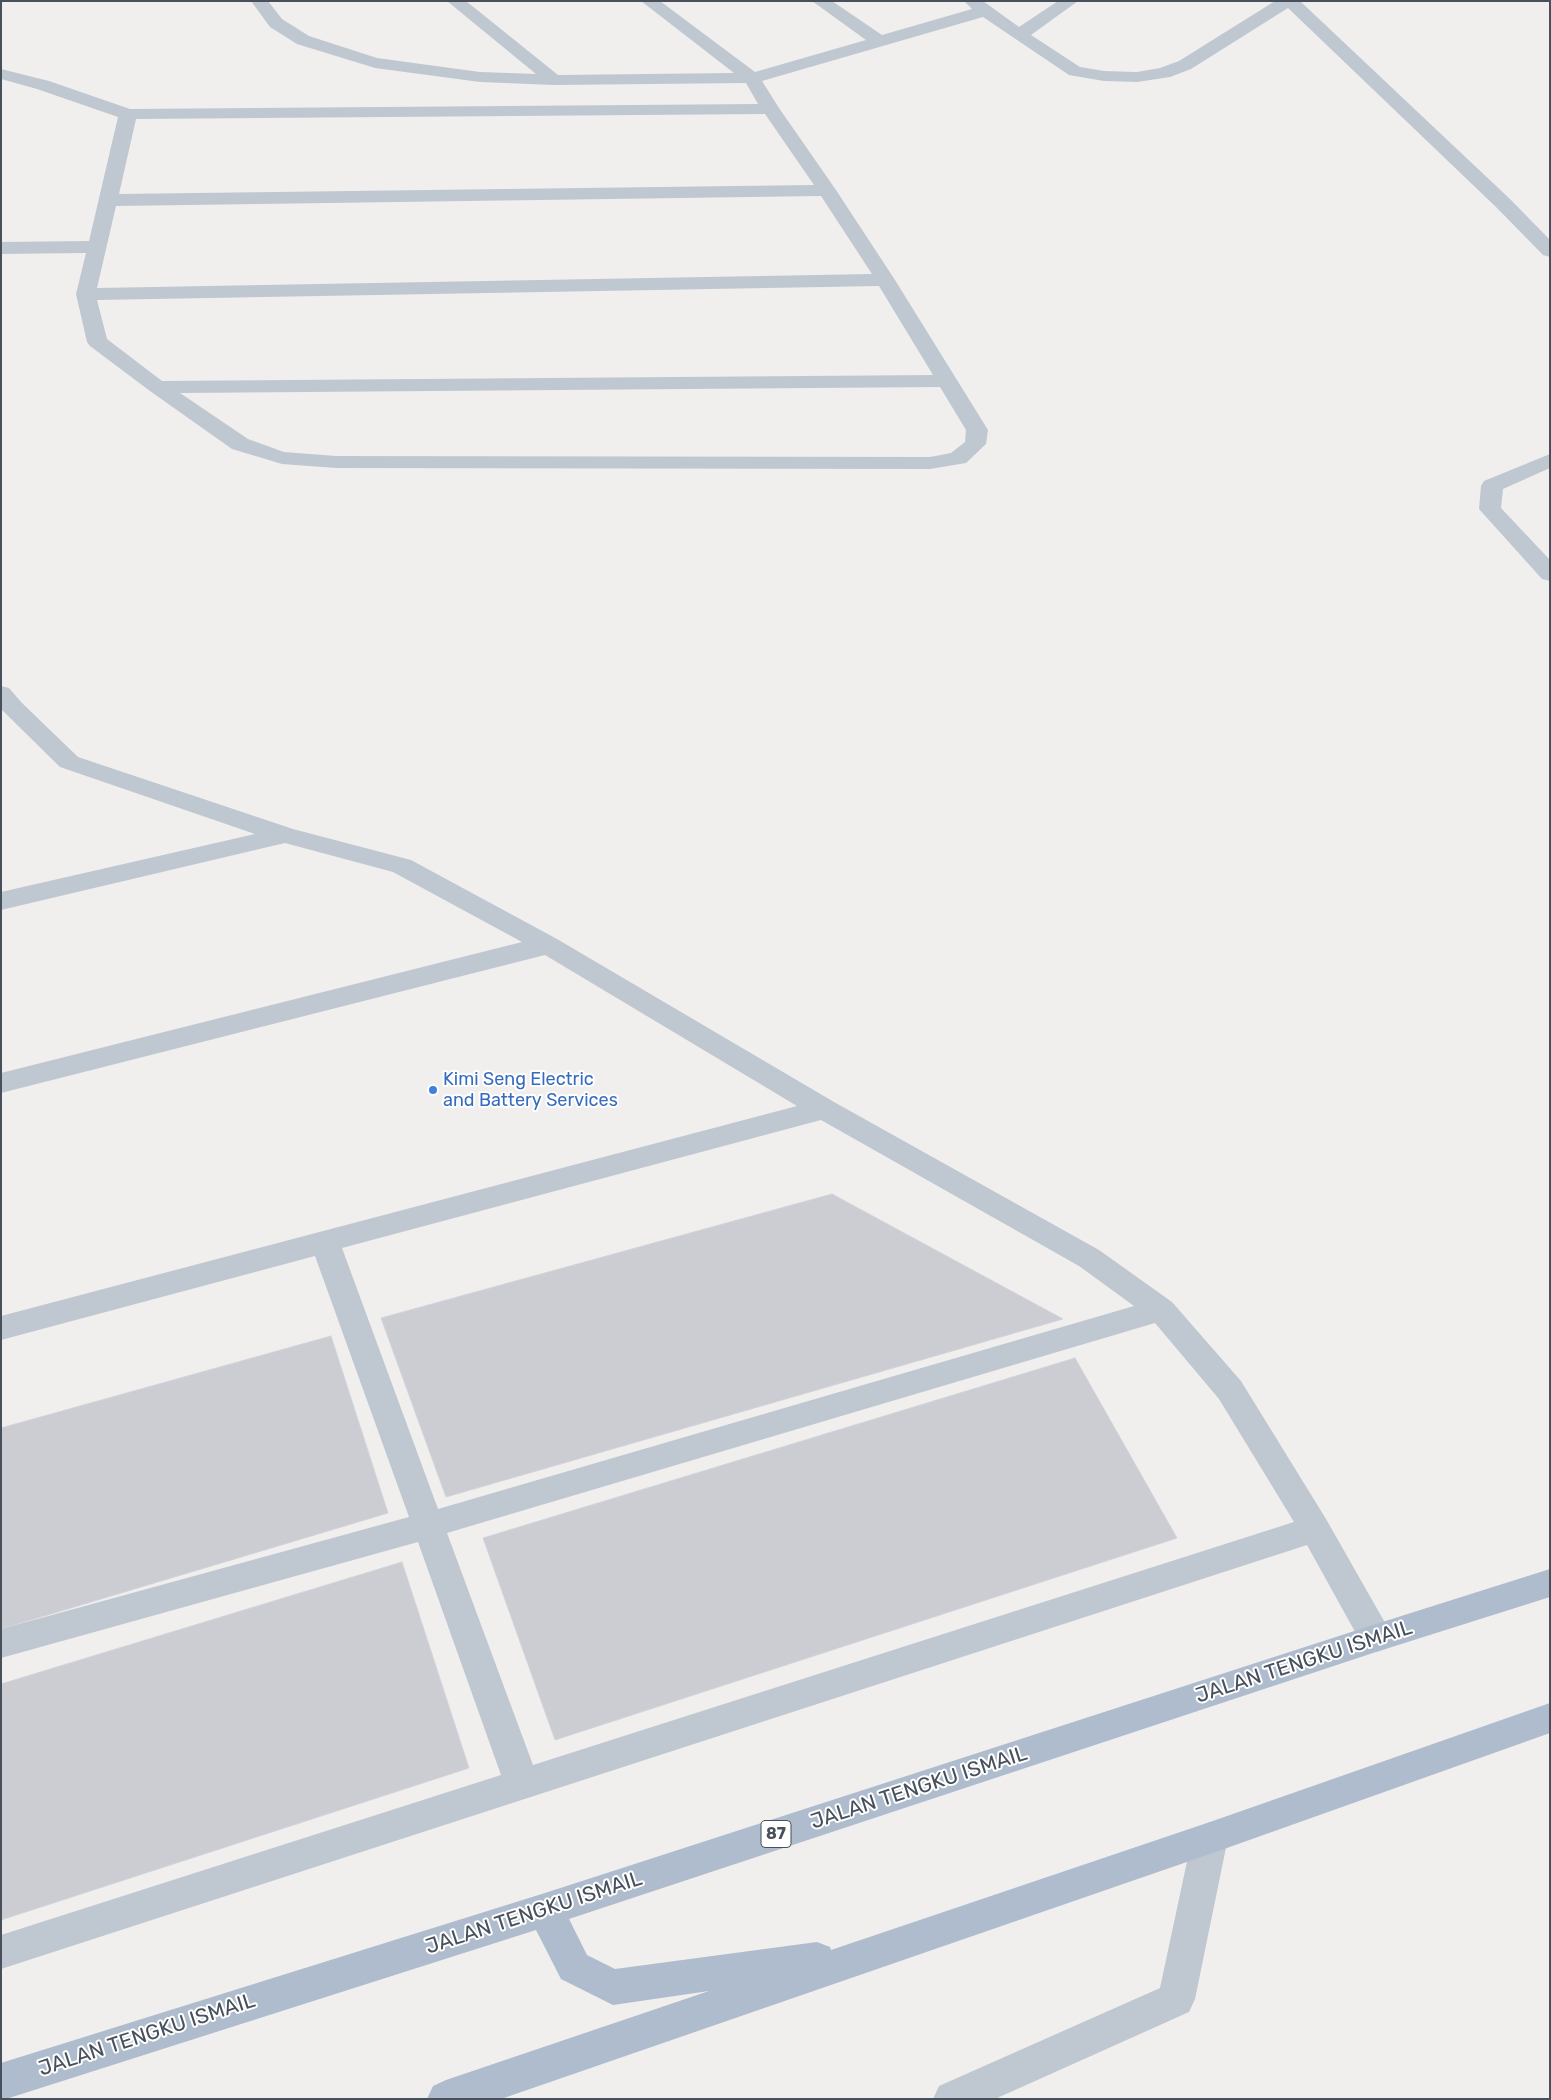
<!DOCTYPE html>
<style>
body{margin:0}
#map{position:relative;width:1551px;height:2100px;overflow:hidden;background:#f1eeee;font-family:Rubik,sans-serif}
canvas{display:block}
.frame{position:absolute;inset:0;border:2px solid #47505b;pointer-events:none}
</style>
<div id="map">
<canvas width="1551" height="2100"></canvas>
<div class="frame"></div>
</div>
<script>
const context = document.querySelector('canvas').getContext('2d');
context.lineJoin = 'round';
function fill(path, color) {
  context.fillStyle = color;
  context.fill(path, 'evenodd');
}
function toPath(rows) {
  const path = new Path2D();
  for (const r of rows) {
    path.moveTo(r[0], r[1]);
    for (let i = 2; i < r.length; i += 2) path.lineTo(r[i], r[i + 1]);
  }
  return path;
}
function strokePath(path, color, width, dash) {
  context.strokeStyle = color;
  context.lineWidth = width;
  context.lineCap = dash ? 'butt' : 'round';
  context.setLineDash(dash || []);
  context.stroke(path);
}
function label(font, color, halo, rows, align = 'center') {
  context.font = font + ' Rubik,sans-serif';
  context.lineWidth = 4;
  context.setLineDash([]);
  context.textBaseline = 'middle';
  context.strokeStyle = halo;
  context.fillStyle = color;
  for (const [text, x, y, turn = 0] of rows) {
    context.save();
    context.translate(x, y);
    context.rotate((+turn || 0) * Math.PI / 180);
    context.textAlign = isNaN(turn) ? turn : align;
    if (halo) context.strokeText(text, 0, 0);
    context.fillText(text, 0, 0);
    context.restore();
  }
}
const building = toPath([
 [832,1194,1063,1319,446,1497,381,1318,832,1194],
 [331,1336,388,1513,1,1629,1,1428,331,1336],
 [1075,1358,1177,1538,555,1740,483,1538,1075,1358],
 [402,1562,469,1768,1,1920,1,1684,402,1562]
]);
const minor = toPath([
 [251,1,268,1,282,19,309,36,377,58,480,72,536,74,447,1,466,1,558,75,734,73,641,1,660,1,755,72,866,40,812,1,832,1,882,35,972,9,964,1,983,1,1019,27,1058,1,1078,1,1031,35,1080,67,1104,71,1137,72,1160,68,1179,61,1275,1,1300,1,1511,200,1550,240,1550,257,1543,255,1497,208,1288,8,1191,69,1170,77,1137,82,1104,81,1069,75,983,17,762,81,779,108,836,190,895,280,988,430,986,444,966,463,930,469,336,468,282,464,232,449,150,391,90,346,87,342,76,294,86,253,1,254,1,242,89,241,118,117,37,89,1,79,1,69,49,81,130,109,758,104,746,83,554,85,480,82,375,68,297,44,270,27,251,1],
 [765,114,814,185,119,194,136,119,765,114],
 [821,196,872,274,97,288,116,206,821,196],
 [879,286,933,375,162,381,107,339,97,300,879,286],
 [940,387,966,430,965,442,951,453,930,457,336,456,284,452,248,439,180,393,940,387],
 [1550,454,1550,468,1503,489,1501,508,1550,560,1550,581,1542,579,1479,509,1481,486,1484,481,1550,454],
 [1,686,9,688,22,703,78,757,293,829,411,860,557,939,834,1102,1099,1250,1172,1302,1241,1381,1326,1519,1388,1628,1393,1638,1388,1648,1376,1652,1364,1648,1307,1545,1,1969,1,1935,501,1775,418,1542,1,1658,1,1629,409,1517,315,1256,1,1340,1,1316,797,1106,545,955,1,1093,1,1073,522,942,393,872,285,843,1,910,1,892,255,834,60,767,1,709,1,686],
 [821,1120,1079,1266,1134,1306,438,1509,342,1248,821,1120],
 [1155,1323,1219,1399,1294,1522,533,1765,447,1533,1155,1323],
 [1210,1822,1223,1827,1228,1838,1195,1999,1189,2012,995,2099,933,2099,939,2086,1160,1988,1192,1838,1197,1827,1210,1822]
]);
const major = toPath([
 [1550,1569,1550,1597,1376,1652,569,1919,587,1955,615,1969,817,1942,830,1947,831,1950,1210,1822,1550,1703,1550,1733,1210,1854,501,2099,427,2099,433,2086,446,2080,709,1991,613,2005,561,1979,536,1930,6,2099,1,2099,1,2063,545,1893,1376,1624,1550,1569]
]);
const markers = [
 [433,1090,5,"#3f7fe0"]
];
const shields = [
 [776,1834,30]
];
const shieldNames = [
 ["87",776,1834]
];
const shopNames = [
 ["Kimi Seng Electric",443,1080],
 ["and Battery Services",443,1101]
];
const nearStreetnames = [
 ["JALAN TENGKU ISMAIL",1304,1662,-18],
 ["JALAN TENGKU ISMAIL",919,1788,-18],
 ["JALAN TENGKU ISMAIL",534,1913,-18],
 ["JALAN TENGKU ISMAIL",147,2035,-18]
];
fill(building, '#cbcdd3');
strokePath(building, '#d2d4da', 1);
fill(minor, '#bfc8d0');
fill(major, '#aebccd');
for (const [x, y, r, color] of markers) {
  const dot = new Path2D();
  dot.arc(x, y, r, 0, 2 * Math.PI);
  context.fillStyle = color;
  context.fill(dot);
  strokePath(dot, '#fff', 2);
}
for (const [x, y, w] of shields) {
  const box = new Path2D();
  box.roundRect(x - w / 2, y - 13.5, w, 27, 4);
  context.fillStyle = '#fff';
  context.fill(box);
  strokePath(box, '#47505b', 1);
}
label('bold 16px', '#47505b', null, shieldNames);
label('18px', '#366cbe', '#fff', shopNames, 'left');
label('21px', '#47505b', '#fff', nearStreetnames);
</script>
